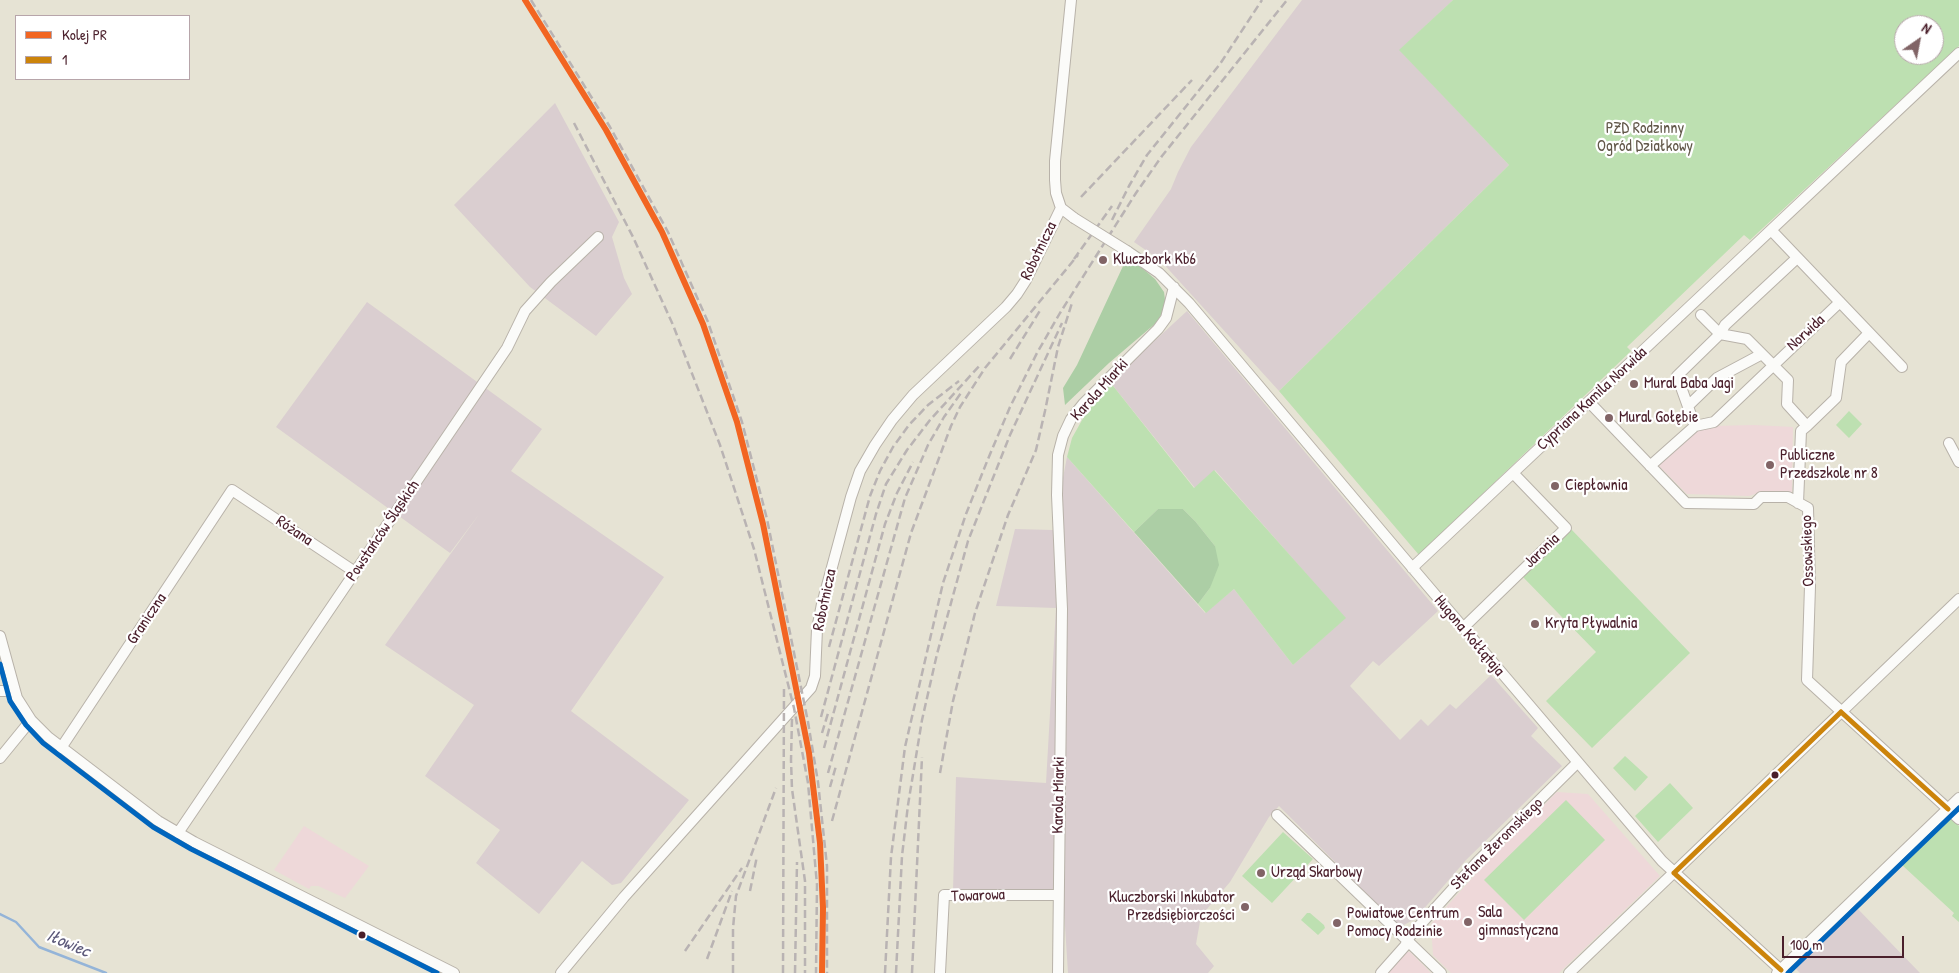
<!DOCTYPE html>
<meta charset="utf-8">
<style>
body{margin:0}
#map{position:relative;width:1959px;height:973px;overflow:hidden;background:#e6e3d4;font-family:"Patrick Hand",sans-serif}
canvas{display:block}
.legend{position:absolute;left:15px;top:15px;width:175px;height:65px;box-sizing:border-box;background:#fff;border:1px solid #b7a5aa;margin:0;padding:6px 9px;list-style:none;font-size:15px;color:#4a1f2b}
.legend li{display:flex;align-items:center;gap:10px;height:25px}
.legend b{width:25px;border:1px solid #b7a5aa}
.north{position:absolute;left:1894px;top:15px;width:50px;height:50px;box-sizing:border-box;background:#fff;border:1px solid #b7a5aa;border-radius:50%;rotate:33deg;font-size:14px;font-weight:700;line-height:20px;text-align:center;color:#4a1f2b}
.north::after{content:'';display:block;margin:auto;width:18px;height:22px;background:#816466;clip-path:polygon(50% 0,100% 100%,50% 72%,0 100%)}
.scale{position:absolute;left:1782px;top:936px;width:122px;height:22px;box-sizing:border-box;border:2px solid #4a1f2b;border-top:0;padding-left:6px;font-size:15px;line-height:18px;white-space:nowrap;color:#4a1f2b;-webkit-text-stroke:4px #fff;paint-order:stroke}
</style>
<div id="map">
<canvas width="1959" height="973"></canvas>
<ul class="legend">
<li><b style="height:6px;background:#f26522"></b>Kolej PR</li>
<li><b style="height:6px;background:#cc840b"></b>1</li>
</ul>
<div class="north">N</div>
<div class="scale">100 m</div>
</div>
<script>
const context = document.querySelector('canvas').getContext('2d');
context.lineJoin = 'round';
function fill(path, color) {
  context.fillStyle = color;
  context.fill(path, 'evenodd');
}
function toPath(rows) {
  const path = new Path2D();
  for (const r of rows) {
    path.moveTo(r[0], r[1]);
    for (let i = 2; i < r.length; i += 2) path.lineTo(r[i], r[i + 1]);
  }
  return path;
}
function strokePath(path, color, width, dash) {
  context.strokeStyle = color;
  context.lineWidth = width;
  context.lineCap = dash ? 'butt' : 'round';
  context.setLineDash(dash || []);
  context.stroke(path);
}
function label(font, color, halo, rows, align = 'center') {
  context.font = font + ' "Patrick Hand",sans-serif';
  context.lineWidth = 4.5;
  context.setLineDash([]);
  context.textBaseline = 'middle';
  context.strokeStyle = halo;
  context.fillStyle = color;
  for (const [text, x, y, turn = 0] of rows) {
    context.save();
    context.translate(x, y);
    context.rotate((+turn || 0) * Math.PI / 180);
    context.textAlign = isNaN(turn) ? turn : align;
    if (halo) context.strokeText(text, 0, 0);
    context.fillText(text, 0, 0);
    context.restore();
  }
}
const built = toPath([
 [1753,425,1793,427,1792,493,1758,493,1749,496,1687,494,1658,465,1696,430,1713,426],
 [1557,792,1588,794,1660,876,1559,973,1451,973,1433,955,1431,924,1483,866],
 [304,826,369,866,345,898,318,886,311,886,309,889,274,870],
 [1405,952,1410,952,1431,973,1387,973]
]);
const industrial = toPath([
 [1302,0,1453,0,1400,50,1509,165,1279,391,1160,260,1134,242,1171,189,1178,172,1191,147],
 [555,103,619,222,612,237,624,278,632,294,596,336,530,287,454,205],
 [367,302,542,429,511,471,664,577,571,711,689,800,621,883,612,885,582,861,539,914,476,863,500,830,425,776,474,705,385,645,480,513,450,553,276,427],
 [1187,311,1438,611,1379,666,1373,661,1350,686,1400,740,1421,719,1428,726,1450,704,1456,709,1491,675,1538,728,1531,736,1562,766,1466,860,1415,919,1400,927,1279,806,1269,817,1230,882,1201,916,1196,944,1214,966,1208,973,1068,973,1063,895,953,891,956,777,1046,783,1056,608,996,606,1015,529,1053,530,1067,457,1205,613,1234,589,1293,665,1345,618,1215,470,1195,488,1110,382],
 [1855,906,1920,973,1800,973,1795,968]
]);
const green = toPath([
 [1453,0,1959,0,1959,46,1750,240,1744,235,1627,347,1631,351,1419,555,1279,391,1509,165,1399,50],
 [1904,25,1934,25,1934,55,1904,55],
 [1110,382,1194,488,1214,470,1346,618,1293,665,1234,589,1206,613,1198,604,1210,588,1215,546,1195,521,1183,509,1158,509,1134,532,1067,457,1072,438,1086,413],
 [1849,411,1862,424,1849,438,1836,425],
 [1571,529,1690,653,1592,748,1546,701,1596,652,1522,576],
 [1625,756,1648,777,1635,791,1613,768],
 [1670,783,1693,808,1658,842,1635,816],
 [1566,800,1605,840,1524,920,1484,880],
 [1950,818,1959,826,1959,922,1952,916,1954,913,1902,865],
 [1283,832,1313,859,1272,903,1242,876],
 [1307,913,1310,913,1324,925,1325,928,1318,935,1301,920]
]);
const forest = toPath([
 [1135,262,1155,279,1164,292,1166,307,1156,323,1109,363,1065,405,1063,388,1077,365,1124,264],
 [1158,509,1183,509,1195,521,1215,546,1219,565,1210,588,1198,604,1134,532]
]);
const stream = toPath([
 [0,914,16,922,39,947,106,973]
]);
const minor = toPath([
 [1071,0,1055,161,1055,180,1056,193,1061,208,1074,218],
 [1771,230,1902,367],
 [1127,251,1159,273,1189,303,1404,558,1662,861,1784,973],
 [1797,258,1725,325,1720,334,1747,339,1788,380,1787,404,1807,426,1801,431,1798,503],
 [1589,402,1686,503,1754,504,1761,497,1788,497,1808,508,1810,586,1807,680,1959,819],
 [1688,406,1717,378,1762,354],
 [1695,426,1714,422,1840,302],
 [1807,426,1836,398,1841,362,1869,333],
 [1949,443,1959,462],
 [1650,466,1695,426,1677,376,1720,334,1701,315],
 [1412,568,1959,53],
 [1463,628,1566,528,1513,473],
 [0,636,17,698,31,720,48,737,158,821,194,842,454,973],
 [0,691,5,691],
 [61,748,232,490,355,572],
 [0,758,31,720],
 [1277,815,1441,973],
 [178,833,507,348,525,311,551,282,598,237],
 [561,973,624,897,811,688,815,676,817,629,822,604,851,497,860,471,875,445,892,420,913,395,1006,307,1017,294,1026,280,1061,208],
 [940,973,944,895,1058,895],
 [1058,973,1062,609,1057,495,1058,455,1063,436,1071,419,1083,404,1158,329,1166,318,1174,287],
 [1381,973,1405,946,1410,936,1478,861,1577,763],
 [1569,973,1959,599],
 [1777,973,1959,798]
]);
const rail = toPath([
 [531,0,610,127,668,232,708,322,742,422,767,519,808,722,818,782,827,866,827,973],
 [574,123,633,237,673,325,720,445,754,549,794,708,808,783,817,885,816,973],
 [1081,197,1192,80],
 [1112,220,1129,186,1147,155,1220,64,1262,0],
 [1074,259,1112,206],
 [1010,359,1041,309],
 [829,647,870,496,880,471,893,447,909,425,928,405,959,381],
 [821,717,876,514,886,484,907,450,930,420,981,364],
 [792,719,791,760,792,789,805,881,805,973],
 [822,733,829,710],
 [824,748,885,524,897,493,913,462],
 [828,773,905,498,928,445,944,417,961,393],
 [940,773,953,701,975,613,1008,515,1036,450,1045,411,1058,347,1072,303],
 [830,787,836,766],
 [832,821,911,533,951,426,960,407,985,368,1078,255],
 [750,891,757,856],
 [685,951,742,868],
 [707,959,732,891],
 [733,973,733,928,736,896,776,788],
 [783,973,784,685],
 [795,973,797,862],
 [885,973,891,857,905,747,943,583,966,514,988,459,1010,407,1037,353,1060,313,1136,193,1162,156,1287,0],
 [896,973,902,856,908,805,922,720,937,654,968,541,1010,435,1062,323],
 [912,973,922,757]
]);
const minorBridge = toPath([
 [1074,218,1127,251]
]);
const bus1 = toPath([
 [1841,712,1948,809],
 [1674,873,1841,712],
 [1674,873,1781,970]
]);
const bus2 = toPath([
 [0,664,10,701,26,725,43,743,153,827,191,849,437,973],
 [1788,973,1959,808]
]);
const rail1 = toPath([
 [525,0,606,130,662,232,703,324,737,422,763,524,809,753,820,843,823,908,822,973]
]);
const markers = [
 [1103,260,5,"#816466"],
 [1634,384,5,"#816466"],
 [1609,418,5,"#816466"],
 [1770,465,5,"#816466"],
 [1555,486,5,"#816466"],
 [1535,624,5,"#816466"],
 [1775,775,4.5,"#4a1f2b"],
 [1261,873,5,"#816466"],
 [1245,907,5,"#816466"],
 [1468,922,5,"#816466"],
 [1337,923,5,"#816466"],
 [362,935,4.5,"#4a1f2b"]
];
const parkNames = [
 ["PZD Rodzinny",1645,129],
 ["Ogród Działkowy",1645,147]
];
const streetNames = [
 ["Robotnicza",1039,251,-64],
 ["Norwida",1806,333,-43],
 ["Karola Miarki",1100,390,-48],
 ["Cypriana Kamila Norwida",1592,399,-43],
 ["Różana",294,531,34],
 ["Powstańców Śląskich",383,531,-56],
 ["Jaronia",1542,551,-44],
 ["Ossowskiego",1808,551,-92],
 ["Robotnicza",825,600,-78],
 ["Graniczna",147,619,-56],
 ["Hugona Kołłątaja",1469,636,50],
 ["Karola Miarki",1059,795,-89],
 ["Stefana Żeromskiego",1497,844,-45],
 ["Towarowa",978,896,-2]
];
const poiNames = [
 ["Kluczbork Kb6",1113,260],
 ["Mural Baba Jagi",1644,384],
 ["Mural Gołębie",1619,418],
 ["Publiczne",1780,456],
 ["Przedszkole nr 8",1780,474],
 ["Ciepłownia",1565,486],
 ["Kryta Pływalnia",1545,624],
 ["Urząd Skarbowy",1271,873],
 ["Kluczborski Inkubator",1235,898,"right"],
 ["Przedsiębiorczości",1235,916,"right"],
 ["Sala",1478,913],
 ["gimnastyczna",1478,931],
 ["Powiatowe Centrum",1347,914],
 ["Pomocy Rodzinie",1347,932]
];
const waterNames = [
 ["Iłowiec",68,944,23]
];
fill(built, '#eed8d9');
fill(industrial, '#daced0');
fill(green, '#bde0b1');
fill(forest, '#accea5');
strokePath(stream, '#94b4d8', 2.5);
strokePath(minor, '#b8b2a9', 12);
strokePath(minor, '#fbfbf9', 10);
strokePath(rail, '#b9b3b3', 2.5, [8, 4]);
strokePath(minorBridge, '#b8b2a9', 12, []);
strokePath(minorBridge, '#fbfbf9', 10);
strokePath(bus1, '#cc840b', 5);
strokePath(bus2, '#0065bd', 5);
strokePath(rail1, '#f26522', 6);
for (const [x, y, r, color] of markers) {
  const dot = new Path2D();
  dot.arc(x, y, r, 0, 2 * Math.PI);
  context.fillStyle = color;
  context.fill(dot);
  strokePath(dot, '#fff', 2);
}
label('16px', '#62584a', '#fff', parkNames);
label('16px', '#4a1f2b', '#fff', streetNames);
label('16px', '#4a1f2b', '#fff', poiNames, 'left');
label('italic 18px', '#5c597a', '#fff', waterNames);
</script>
